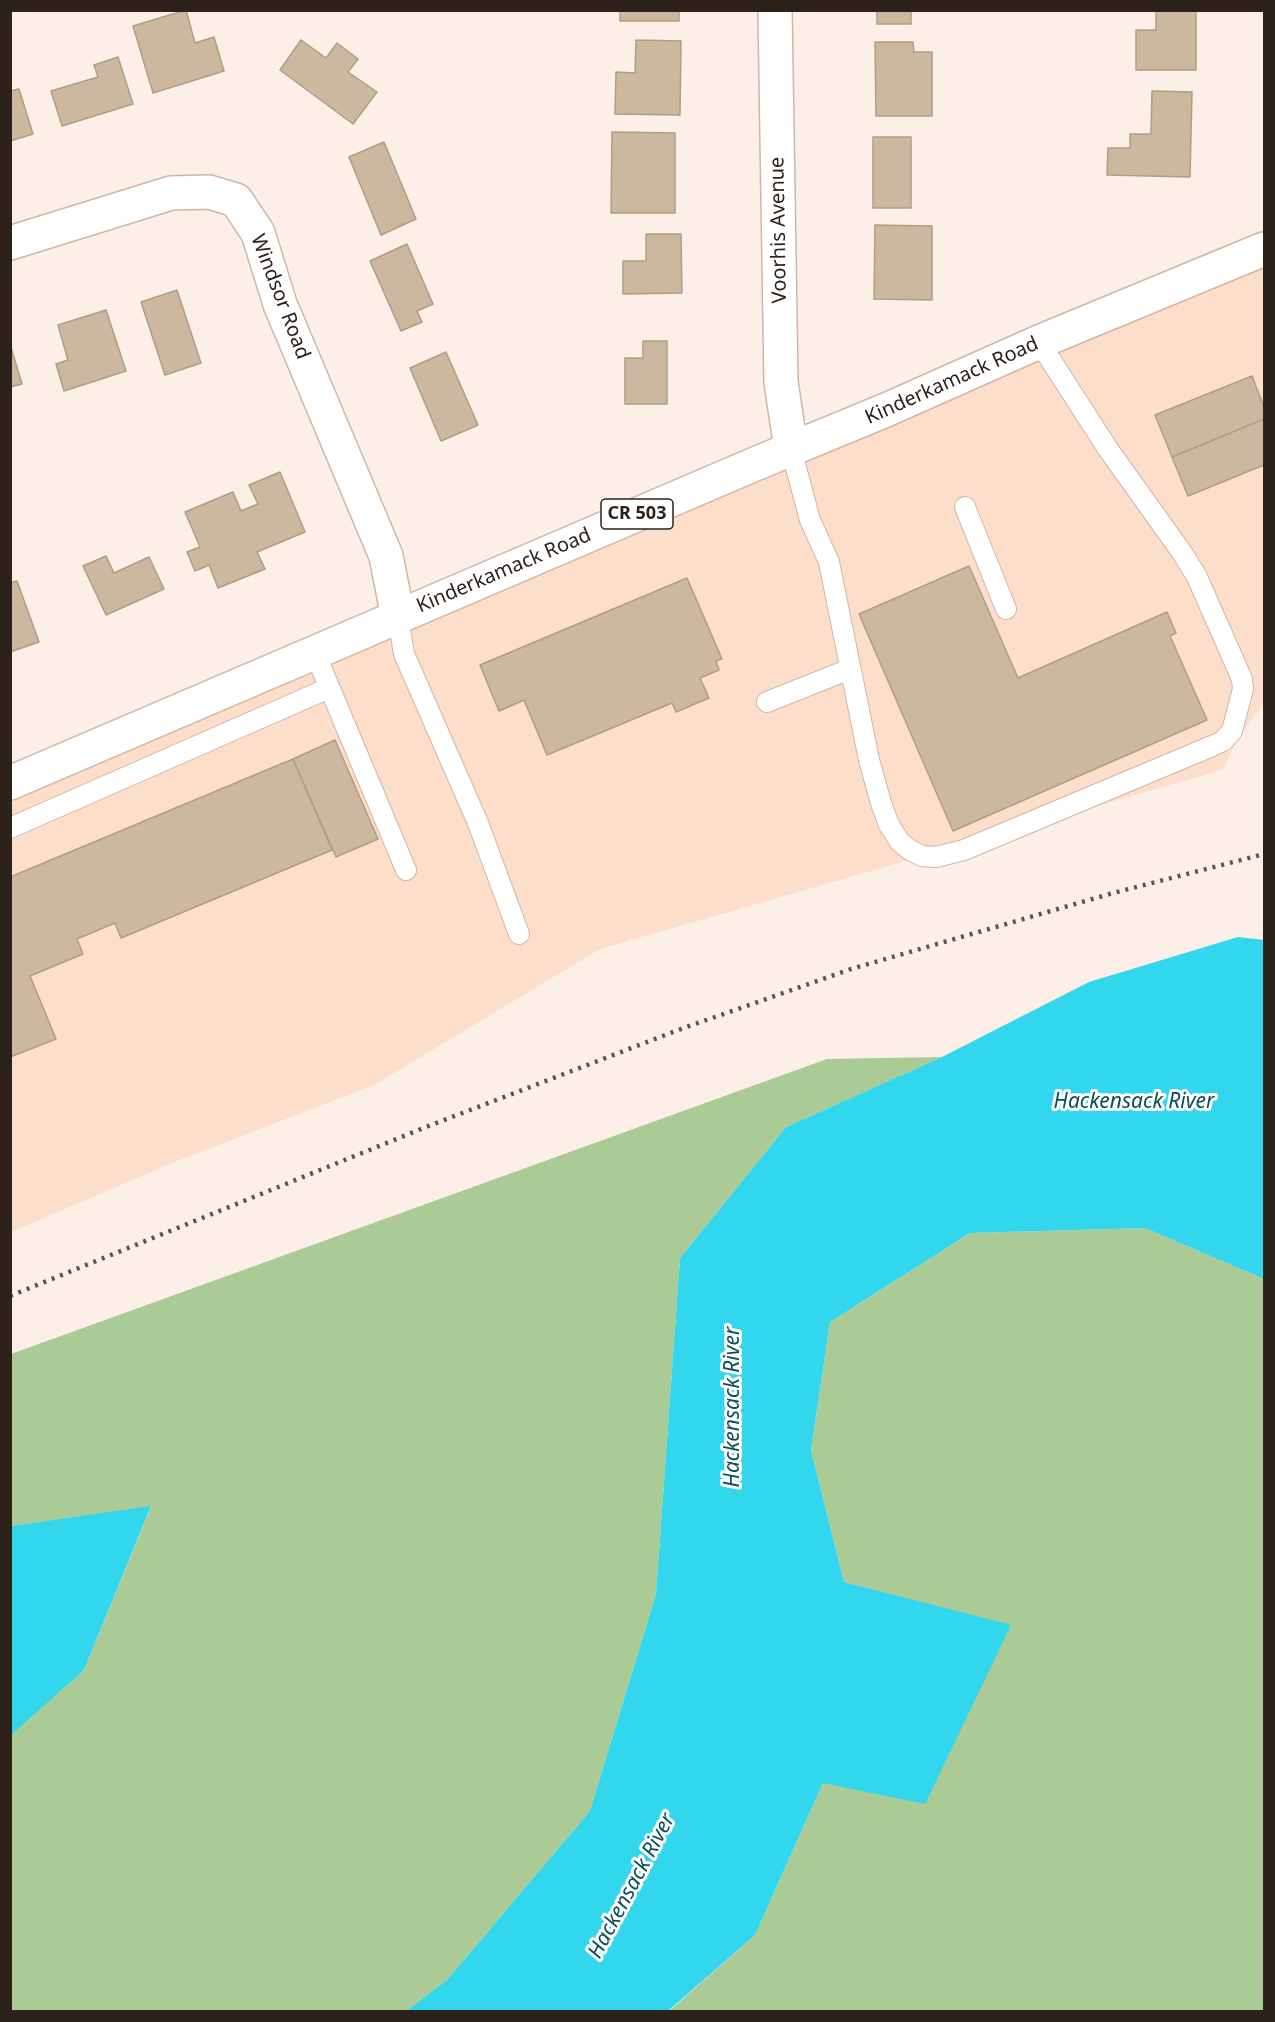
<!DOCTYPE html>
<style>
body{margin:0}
#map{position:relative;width:1275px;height:2022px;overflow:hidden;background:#fbefe7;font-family:"Noto Sans",sans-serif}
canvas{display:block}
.frame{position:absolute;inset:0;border:12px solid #2d221b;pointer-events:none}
</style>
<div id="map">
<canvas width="1275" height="2022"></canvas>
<div class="frame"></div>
</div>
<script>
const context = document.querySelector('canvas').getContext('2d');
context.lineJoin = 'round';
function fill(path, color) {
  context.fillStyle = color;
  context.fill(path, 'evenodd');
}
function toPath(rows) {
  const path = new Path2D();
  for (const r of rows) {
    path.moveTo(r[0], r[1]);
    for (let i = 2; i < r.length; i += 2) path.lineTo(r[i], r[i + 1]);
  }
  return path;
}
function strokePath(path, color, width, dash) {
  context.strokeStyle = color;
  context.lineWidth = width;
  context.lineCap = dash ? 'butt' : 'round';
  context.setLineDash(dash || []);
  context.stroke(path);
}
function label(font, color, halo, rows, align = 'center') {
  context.font = font + ' "Noto Sans",sans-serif';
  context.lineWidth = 6;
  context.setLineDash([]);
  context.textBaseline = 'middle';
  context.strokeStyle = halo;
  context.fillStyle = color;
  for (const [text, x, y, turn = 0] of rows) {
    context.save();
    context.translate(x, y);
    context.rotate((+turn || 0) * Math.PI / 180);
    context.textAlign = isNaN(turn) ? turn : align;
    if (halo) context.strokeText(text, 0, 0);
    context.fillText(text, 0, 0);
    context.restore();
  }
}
const built = toPath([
 [1264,249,1264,705,1241,733,1222,770,600,949,374,1085,177,1161,11,1232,11,783]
]);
const green = toPath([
 [942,1057,786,1127,680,1258,656,1594,590,1811,447,1980,406,2011,11,2011,10,1735,84,1670,151,1507,11,1526,11,1354,827,1059],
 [1145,1228,1264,1279,1264,2011,668,2012,755,1935,823,1783,1011,1626,844,1582,811,1450,830,1322,970,1233]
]);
const water = toPath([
 [1238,937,1264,940,1264,1279,1145,1228,970,1233,830,1322,811,1450,844,1582,1011,1625,925,1804,823,1783,755,1935,668,2011,406,2011,447,1980,590,1811,656,1594,680,1258,786,1127,942,1057,1089,982],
 [151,1506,84,1670,11,1735,11,1526]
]);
const building = toPath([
 [186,10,195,43,214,37,224,71,153,93,133,26,186,10],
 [620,10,679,10,679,21,620,21,620,10],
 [877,10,911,10,911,24,877,24,877,10],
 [1156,10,1196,10,1196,70,1136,70,1136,30,1156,30,1156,10],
 [301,40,326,58,337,43,358,59,348,72,377,92,353,124,280,70,301,40],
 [636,40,681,41,680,115,615,114,616,72,635,73,636,40],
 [875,42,913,42,914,52,932,52,932,116,876,116,875,42],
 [118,57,133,104,62,126,51,91,98,77,94,65,118,57],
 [19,89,33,134,10,141,10,91,19,89],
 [1152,91,1192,92,1190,177,1107,175,1108,148,1130,148,1130,134,1151,134,1152,91],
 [612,132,675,133,675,213,611,213,612,132],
 [873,137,911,137,911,208,873,208,873,137],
 [384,142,416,219,381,235,349,157,384,142],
 [875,225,932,226,932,300,874,299,875,225],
 [646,234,681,234,682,293,623,294,623,261,646,261,646,234],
 [407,244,433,304,417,311,422,322,401,331,370,261,407,244],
 [177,290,201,363,165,375,141,302,177,290],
 [106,310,126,371,64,391,56,364,68,360,58,325,106,310],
 [643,341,667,341,667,404,625,404,625,358,643,358,643,341],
 [10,344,22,384,10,387,10,344],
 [446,352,478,425,441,441,410,368,446,352],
 [1252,376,1264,407,1264,419,1172,457,1155,415,1252,376],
 [1264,419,1264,465,1188,496,1172,457,1264,419],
 [280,472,305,532,257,552,265,569,218,588,209,565,195,571,187,552,200,547,185,512,233,492,241,511,258,504,249,485,280,472],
 [106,556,114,573,149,557,164,589,106,615,83,566,106,556],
 [969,566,1018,678,1167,612,1176,633,1170,636,1207,720,953,831,859,614,969,566],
 [687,578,722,659,716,661,719,670,700,678,709,698,676,712,672,703,547,755,524,700,499,711,480,665,687,578],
 [17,581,39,642,10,652,10,583,17,581],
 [335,740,378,839,336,857,293,759,335,740],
 [293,759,332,850,121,938,115,923,77,939,83,954,30,976,56,1039,10,1057,10,877,293,759]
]);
const lane = toPath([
 [791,449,810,520,829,562,869,760,881,803,889,825,900,842,910,850,922,856,936,857,964,850,1212,746,1223,741,1232,731,1243,689,1242,679,1197,577,1183,554,1108,449,1039,342],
 [965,507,1006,609],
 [398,617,404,654,478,823,519,934],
 [315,653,406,870],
 [767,702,850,669],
 [10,828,329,688]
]);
const street = toPath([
 [775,10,781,382,791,449],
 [10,243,171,193,209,192,236,200,258,233,280,304,386,556,398,617]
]);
const primary = toPath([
 [10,783,755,464,886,410,1039,342,1264,249]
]);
const rail = toPath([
 [10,1296,426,1127,681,1029,851,969,1113,893,1264,854]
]);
const shields = [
 [637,514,72]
];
const shieldNames = [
 ["CR 503",637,514]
];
const streetNames = [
 ["Voorhis Avenue",779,230,-91],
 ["Windsor Road",280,297,69],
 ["Kinderkamack Road",952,381,-24],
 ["Kinderkamack Road",504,571,-23]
];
const waterNames = [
 ["Hackensack River",1134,1102],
 ["Hackensack River",733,1407,-90],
 ["Hackensack River",632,1886,-62]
];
fill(built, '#fcdecb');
fill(green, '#aaca96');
fill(water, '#32d6ed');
fill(building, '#ccb89e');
strokePath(building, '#b09d83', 1.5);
strokePath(lane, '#d2b5a3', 22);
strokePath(street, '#d2b5a3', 36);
strokePath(primary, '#d2b5a3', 36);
strokePath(lane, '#fff', 20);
strokePath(street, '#fff', 33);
strokePath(primary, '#fff', 33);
strokePath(rail, '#5f544d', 4.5, [3, 6]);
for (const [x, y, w] of shields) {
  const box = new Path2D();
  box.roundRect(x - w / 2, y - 15, w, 30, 4.5);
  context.fillStyle = '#fff';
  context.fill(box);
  strokePath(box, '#2d221b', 1.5);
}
label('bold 18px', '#2d221b', null, shieldNames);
label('20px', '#2d221b', '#fff', streetNames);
label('italic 21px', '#0a4f58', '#fff', waterNames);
</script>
